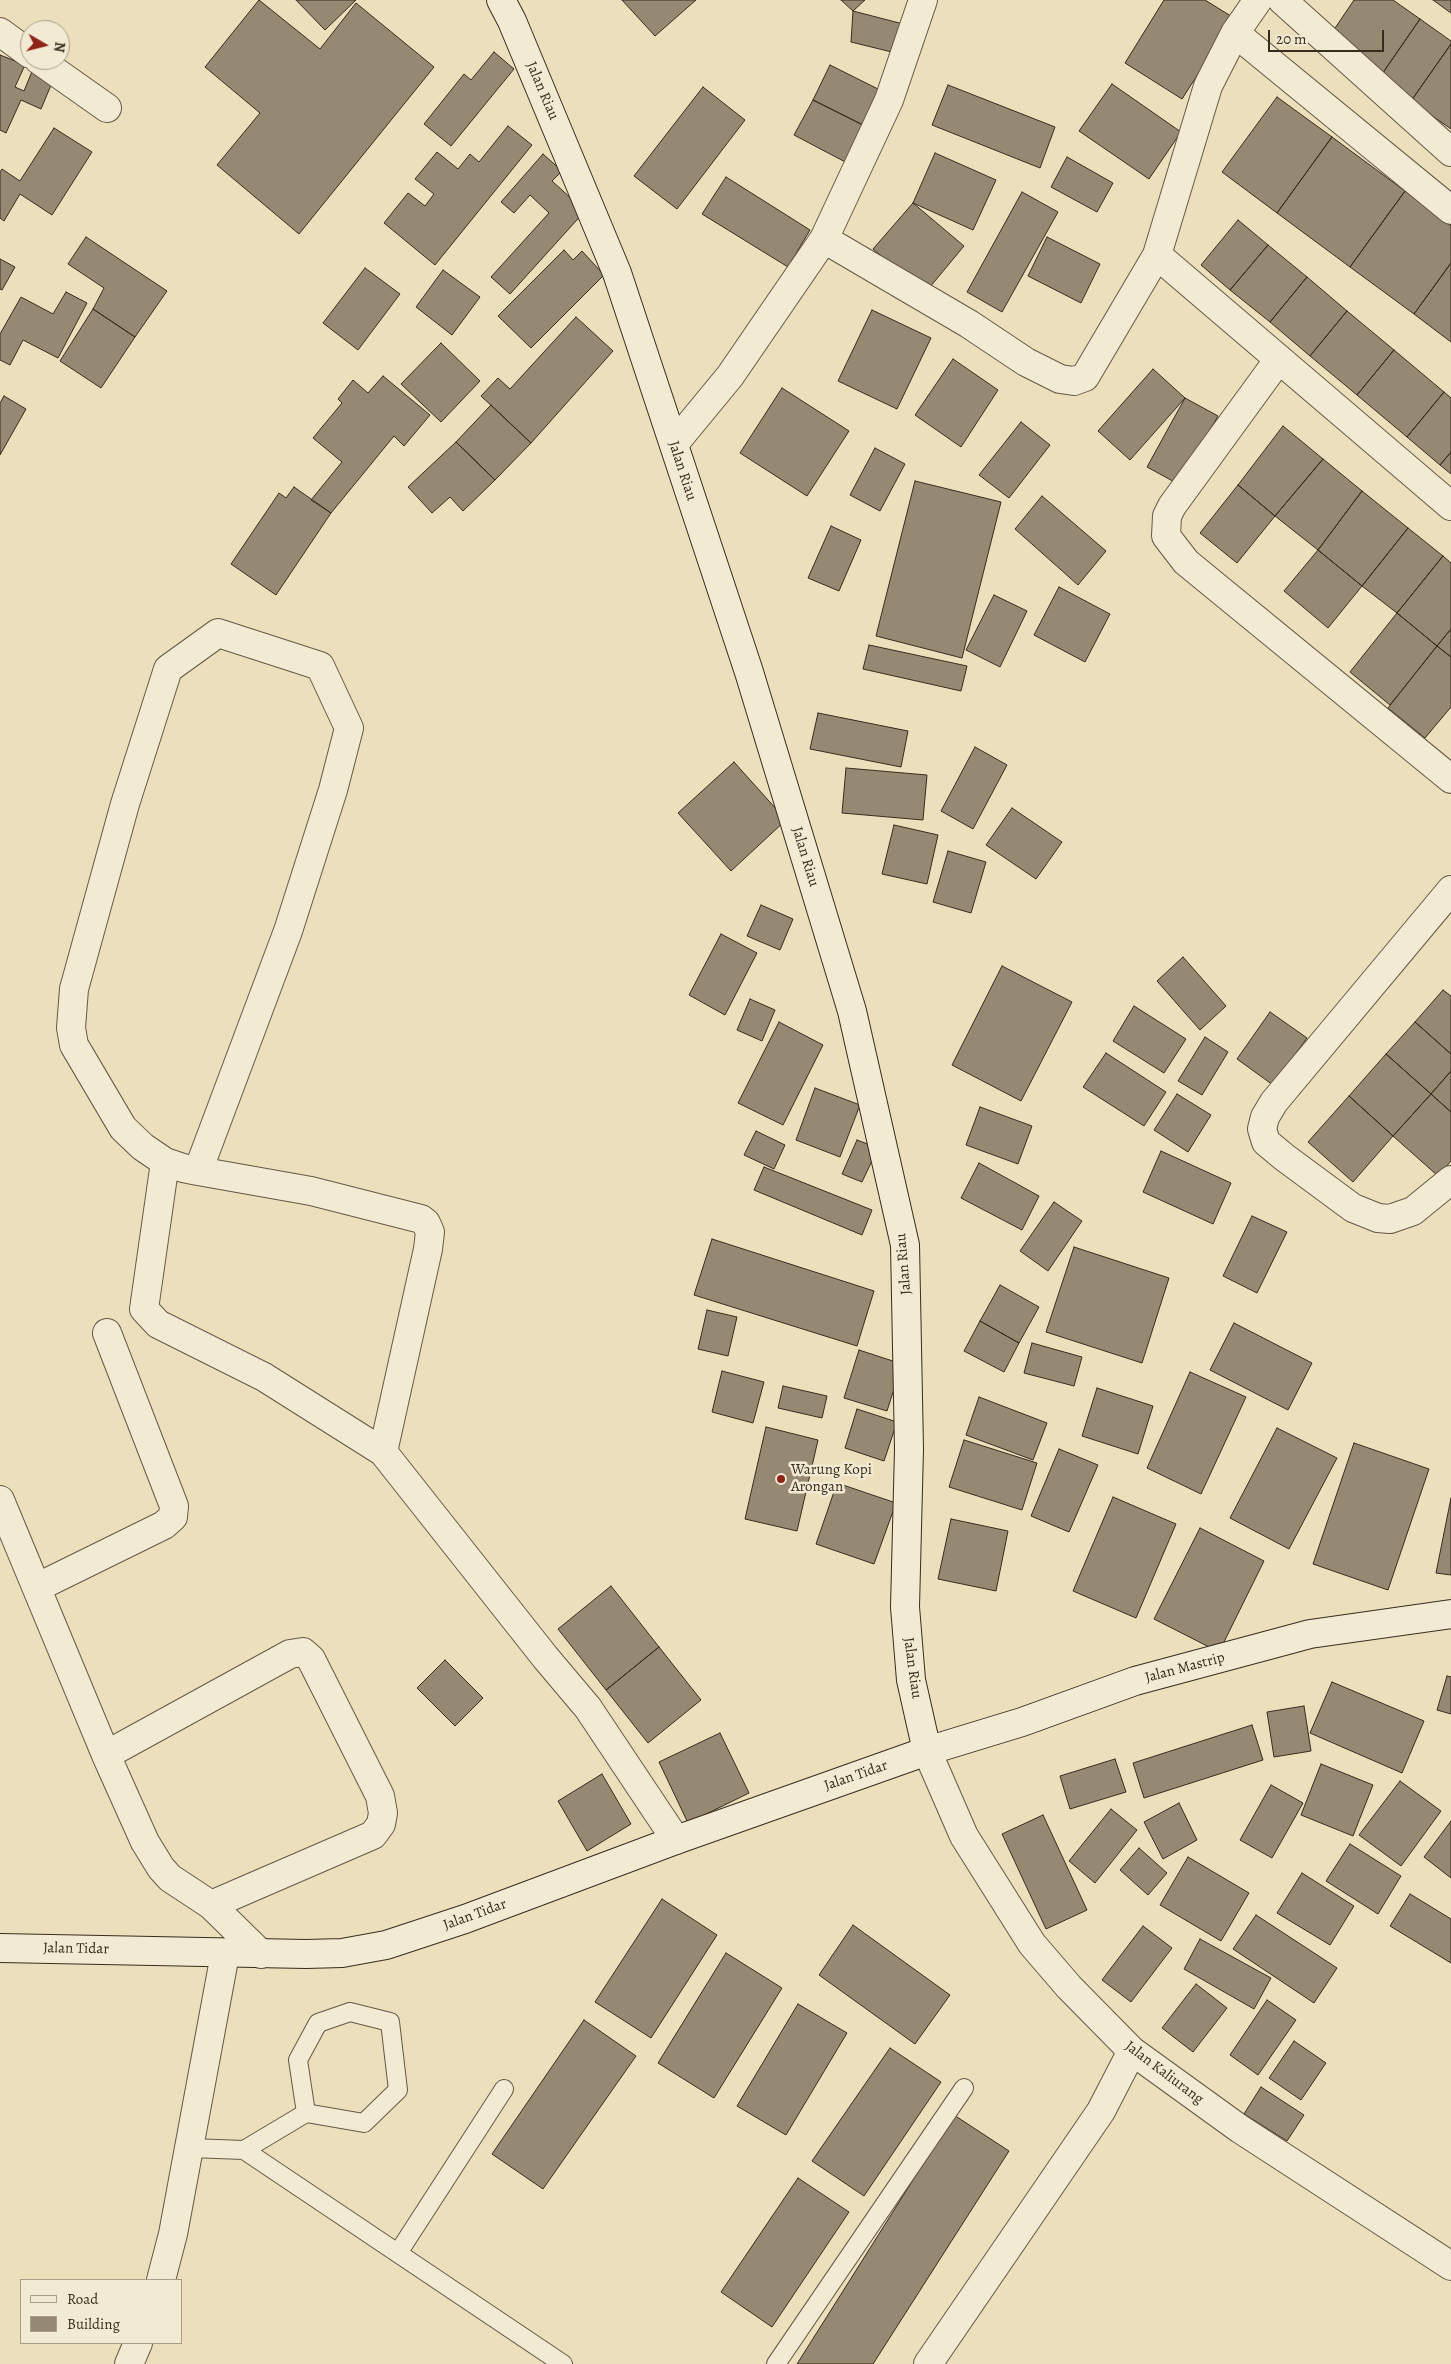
<!DOCTYPE html>
<style>
body{margin:0}
#map{position:relative;width:1451px;height:2364px;overflow:hidden;background:#ebdfbc;font-family:Alegreya,serif}
canvas{display:block}
.legend{position:absolute;left:20px;top:2279px;width:162px;height:65px;box-sizing:border-box;background:#f2ead3;border:1px solid #a89e8b;margin:0;padding:6px 9px;list-style:none;font-size:15px;color:#382c1f}
.legend li{display:flex;align-items:center;gap:10px;height:25px}
.legend b{width:25px;border:1px solid #a89e8b}
.north{position:absolute;left:20px;top:20px;width:50px;height:50px;box-sizing:border-box;background:#f2ead3;border:1px solid #a89e8b;border-radius:50%;rotate:98deg;font-size:14px;font-weight:700;line-height:20px;text-align:center;color:#382c1f}
.north::after{content:'';display:block;margin:auto;width:18px;height:22px;background:#8f2418;clip-path:polygon(50% 0,100% 100%,50% 72%,0 100%)}
.scale{position:absolute;left:1268px;top:30px;width:116px;height:22px;box-sizing:border-box;border:2px solid #382c1f;border-top:0;padding-left:6px;font-size:15px;line-height:18px;white-space:nowrap;color:#382c1f;-webkit-text-stroke:4px #f2ead3;paint-order:stroke}
</style>
<div id="map">
<canvas width="1451" height="2364"></canvas>
<ul class="legend">
<li><b style="height:6px;background:#f2ead3"></b>Road</li>
<li><b style="height:14px;background:#958971"></b>Building</li>
</ul>
<div class="north">N</div>
<div class="scale">20 m</div>
</div>
<script>
const context = document.querySelector('canvas').getContext('2d');
context.lineJoin = 'round';
function fill(path, color) {
  context.fillStyle = color;
  context.fill(path, 'evenodd');
}
function toPath(rows) {
  const path = new Path2D();
  for (const r of rows) {
    path.moveTo(r[0], r[1]);
    for (let i = 2; i < r.length; i += 2) path.lineTo(r[i], r[i + 1]);
  }
  return path;
}
function strokePath(path, color, width, dash) {
  context.strokeStyle = color;
  context.lineWidth = width;
  context.lineCap = dash ? 'butt' : 'round';
  context.setLineDash(dash || []);
  context.stroke(path);
}
function label(font, color, halo, rows, align = 'center') {
  context.font = font + ' Alegreya,serif';
  context.lineWidth = 5;
  context.setLineDash([]);
  context.textBaseline = 'middle';
  context.strokeStyle = halo;
  context.fillStyle = color;
  for (const [text, x, y, turn = 0] of rows) {
    context.save();
    context.translate(x, y);
    context.rotate((+turn || 0) * Math.PI / 180);
    context.textAlign = isNaN(turn) ? turn : align;
    if (halo) context.strokeText(text, 0, 0);
    context.fillText(text, 0, 0);
    context.restore();
  }
}
const building = toPath([
 [259,0,320,49,356,3,434,67,299,234,217,165,260,113,205,67,259,0],
 [296,0,356,0,325,30,296,0],
 [622,0,696,0,655,36,622,0],
 [841,0,865,0,853,11,841,0],
 [1164,0,1205,0,1234,18,1182,99,1125,63,1164,0],
 [1354,0,1393,0,1420,19,1380,77,1327,40,1354,0],
 [1433,0,1451,0,1451,13,1433,0],
 [853,11,911,26,904,55,851,42,853,11],
 [1420,19,1451,41,1451,44,1411,101,1380,77,1420,19],
 [1451,44,1451,129,1411,101,1451,44],
 [494,52,514,69,451,146,424,124,464,74,471,80,494,52],
 [0,55,25,65,15,87,24,91,33,69,54,78,41,109,21,100,6,133,0,130,0,55],
 [830,65,886,93,869,128,813,100,830,65],
 [1112,84,1181,132,1149,179,1079,131,1112,84],
 [948,85,1055,127,1040,168,932,125,948,85],
 [703,87,745,120,677,209,634,176,703,87],
 [1277,97,1332,137,1277,213,1222,172,1277,97],
 [813,100,869,128,851,165,794,135,813,100],
 [508,126,532,145,435,265,384,223,408,193,425,206,434,194,415,179,437,152,458,169,470,154,479,162,508,126],
 [54,128,92,152,52,215,20,194,4,221,0,218,0,172,2,169,20,181,54,128],
 [1332,137,1405,191,1350,267,1277,213,1332,137],
 [935,153,996,180,973,230,913,203,935,153],
 [543,154,562,171,552,181,585,211,510,294,491,277,549,213,530,195,514,213,501,202,543,154],
 [1067,157,1113,183,1097,212,1051,187,1067,157],
 [726,177,810,230,788,267,702,214,726,177],
 [1405,191,1451,226,1451,263,1414,314,1350,267,1405,191],
 [1022,192,1058,212,1002,312,967,292,1022,192],
 [913,203,964,246,925,293,873,249,913,203],
 [1238,220,1268,245,1230,290,1201,265,1238,220],
 [86,237,167,291,135,337,93,309,104,288,68,264,86,237],
 [1047,237,1100,264,1081,303,1028,276,1047,237],
 [1268,245,1307,277,1270,322,1230,290,1268,245],
 [564,250,573,260,582,251,604,275,531,348,498,316,564,250],
 [0,259,15,267,2,290,0,289,0,259],
 [1451,263,1451,342,1414,314,1451,263],
 [365,268,400,294,358,350,323,323,365,268],
 [443,270,480,297,452,335,416,307,443,270],
 [1307,277,1347,311,1310,356,1270,322,1307,277],
 [66,292,87,303,58,358,23,340,10,365,0,360,0,334,21,297,53,314,66,292],
 [93,309,135,337,101,388,60,361,93,309],
 [872,310,931,338,897,409,838,381,872,310],
 [1347,311,1394,350,1357,395,1310,356,1347,311],
 [576,317,613,351,531,443,481,396,498,378,510,389,576,317],
 [441,343,480,381,441,422,401,384,441,343],
 [1394,350,1444,392,1407,437,1357,395,1394,350],
 [953,359,998,390,961,447,915,415,953,359],
 [1153,369,1185,398,1130,460,1098,431,1153,369],
 [383,376,430,415,404,446,394,436,331,513,311,500,342,462,313,438,342,403,338,399,353,380,368,393,383,376],
 [782,388,849,431,807,496,740,453,782,388],
 [1444,392,1451,398,1451,452,1440,465,1407,437,1444,392],
 [4,396,26,409,0,455,0,403,4,396],
 [1185,398,1218,416,1180,485,1147,467,1185,398],
 [491,405,531,443,495,480,456,442,491,405],
 [1021,422,1050,445,1009,498,979,475,1021,422],
 [1283,426,1323,459,1275,516,1238,485,1283,426],
 [456,442,495,480,463,511,450,497,432,513,408,487,456,442],
 [875,448,905,464,880,511,850,495,875,448],
 [1451,452,1451,474,1440,465,1451,452],
 [1323,459,1362,491,1318,550,1275,516,1323,459],
 [915,481,1001,502,962,658,876,636,915,481],
 [1238,485,1275,516,1237,563,1200,533,1238,485],
 [294,487,331,513,276,595,231,564,279,493,286,498,294,487],
 [1362,491,1408,528,1362,586,1318,550,1362,491],
 [1042,496,1106,551,1078,585,1015,529,1042,496],
 [831,526,861,540,839,591,808,578,831,526],
 [1408,528,1443,556,1397,613,1362,586,1408,528],
 [1318,550,1362,586,1328,628,1284,591,1318,550],
 [1443,556,1451,563,1451,629,1437,646,1397,613,1443,556],
 [1059,587,1110,614,1085,662,1034,635,1059,587],
 [994,595,1027,611,1000,667,966,650,994,595],
 [1397,613,1437,646,1390,705,1350,672,1397,613],
 [1451,629,1451,657,1437,646,1451,629],
 [869,645,967,666,961,691,863,669,869,645],
 [1437,646,1451,657,1451,707,1425,738,1388,708,1437,646],
 [818,713,908,731,901,767,810,749,818,713],
 [975,747,1007,765,973,829,941,811,975,747],
 [734,762,786,820,731,871,678,813,734,762],
 [846,768,927,775,923,820,842,813,846,768],
 [1012,808,1062,842,1036,879,986,845,1012,808],
 [894,825,938,835,927,884,882,874,894,825],
 [948,851,986,862,971,913,933,902,948,851],
 [761,905,793,919,780,950,747,936,761,905],
 [721,934,757,953,725,1015,689,995,721,934],
 [1183,957,1226,1006,1200,1030,1157,981,1183,957],
 [1002,966,1072,1002,1021,1101,952,1065,1002,966],
 [1443,990,1451,996,1451,1054,1415,1022,1443,990],
 [750,999,775,1010,762,1041,737,1030,750,999],
 [1134,1006,1186,1039,1164,1073,1113,1041,1134,1006],
 [1270,1012,1307,1038,1273,1085,1237,1059,1270,1012],
 [779,1022,823,1045,783,1125,738,1103,779,1022],
 [1415,1022,1451,1054,1451,1071,1431,1094,1386,1054,1415,1022],
 [1205,1037,1228,1052,1202,1095,1178,1081,1205,1037],
 [1106,1053,1166,1092,1144,1126,1083,1087,1106,1053],
 [1386,1054,1431,1094,1393,1136,1349,1096,1386,1054],
 [1451,1071,1451,1112,1431,1094,1451,1071],
 [815,1088,860,1105,840,1157,796,1140,815,1088],
 [1177,1094,1211,1115,1188,1152,1154,1130,1177,1094],
 [1431,1094,1451,1112,1451,1161,1438,1176,1393,1136,1431,1094],
 [1349,1096,1393,1136,1353,1182,1308,1142,1349,1096],
 [980,1107,1032,1126,1018,1164,966,1145,980,1107],
 [756,1131,785,1145,774,1169,744,1155,756,1131],
 [857,1140,878,1148,862,1182,842,1174,857,1140],
 [1161,1151,1231,1183,1213,1224,1143,1192,1161,1151],
 [979,1163,1039,1196,1022,1230,961,1198,979,1163],
 [764,1167,872,1210,862,1235,754,1190,764,1167],
 [1054,1202,1082,1221,1048,1271,1020,1251,1054,1202],
 [1252,1216,1287,1232,1257,1293,1223,1276,1252,1216],
 [712,1239,874,1291,857,1346,694,1295,712,1239],
 [1074,1247,1169,1278,1142,1363,1046,1332,1074,1247],
 [1000,1285,1039,1307,1019,1343,980,1321,1000,1285],
 [707,1310,737,1317,728,1356,698,1349,707,1310],
 [980,1321,1019,1343,1004,1372,964,1351,980,1321],
 [1234,1323,1312,1363,1288,1410,1210,1370,1234,1323],
 [1032,1343,1082,1357,1074,1386,1024,1373,1032,1343],
 [859,1350,902,1364,887,1411,844,1398,859,1350],
 [722,1371,764,1382,753,1423,712,1412,722,1371],
 [1190,1372,1246,1397,1201,1494,1147,1468,1190,1372],
 [783,1386,827,1396,822,1418,778,1408,783,1386],
 [1097,1388,1153,1406,1138,1454,1082,1436,1097,1388],
 [979,1397,1047,1423,1033,1460,966,1435,979,1397],
 [857,1409,897,1422,884,1461,845,1448,857,1409],
 [766,1427,818,1440,797,1531,745,1519,766,1427],
 [1277,1428,1337,1458,1289,1549,1230,1518,1277,1428],
 [964,1440,1037,1463,1022,1510,949,1487,964,1440],
 [1354,1443,1429,1469,1388,1590,1313,1564,1354,1443],
 [1059,1449,1098,1465,1069,1532,1031,1516,1059,1449],
 [837,1483,896,1503,874,1564,816,1544,837,1483],
 [1113,1497,1176,1524,1136,1618,1073,1591,1113,1497],
 [1451,1498,1451,1575,1436,1573,1451,1498],
 [951,1519,1008,1531,996,1591,938,1579,951,1519],
 [1200,1528,1264,1561,1219,1652,1154,1619,1200,1528],
 [611,1586,659,1647,606,1690,558,1629,611,1586],
 [659,1647,701,1700,648,1743,606,1690,659,1647],
 [445,1660,483,1698,455,1726,417,1688,445,1660],
 [1447,1676,1451,1677,1451,1714,1437,1710,1447,1676],
 [1332,1682,1424,1721,1402,1773,1310,1733,1332,1682],
 [1304,1706,1311,1751,1274,1757,1267,1712,1304,1706],
 [1252,1725,1263,1760,1144,1798,1133,1763,1252,1725],
 [720,1733,749,1793,688,1823,659,1762,720,1733],
 [1115,1759,1126,1792,1070,1809,1060,1776,1115,1759],
 [1321,1764,1373,1785,1353,1836,1301,1815,1321,1764],
 [602,1774,631,1824,587,1851,558,1801,602,1774],
 [1400,1781,1441,1811,1401,1866,1359,1835,1400,1781],
 [1271,1785,1303,1803,1272,1858,1240,1840,1271,1785],
 [1179,1803,1197,1840,1163,1859,1144,1822,1179,1803],
 [1111,1809,1137,1830,1095,1883,1069,1861,1111,1809],
 [1043,1815,1087,1910,1046,1929,1002,1834,1043,1815],
 [1451,1821,1451,1878,1424,1857,1451,1821],
 [1350,1844,1401,1876,1378,1914,1326,1881,1350,1844],
 [1139,1848,1167,1873,1148,1895,1120,1870,1139,1848],
 [1188,1857,1249,1893,1221,1941,1160,1905,1188,1857],
 [1302,1873,1354,1906,1330,1945,1277,1913,1302,1873],
 [1410,1894,1451,1919,1451,1963,1390,1926,1410,1894],
 [662,1899,717,1935,651,2038,595,2002,662,1899],
 [1256,1915,1337,1968,1314,2003,1233,1949,1256,1915],
 [853,1925,950,1995,915,2044,819,1975,853,1925],
 [1143,1926,1172,1948,1131,2002,1102,1980,1143,1926],
 [1200,1939,1271,1978,1254,2009,1184,1969,1200,1939],
 [726,1953,782,1988,714,2098,658,2063,726,1953],
 [1196,1984,1227,2008,1193,2052,1162,2028,1196,1984],
 [1267,2000,1296,2020,1258,2075,1230,2055,1267,2000],
 [798,2004,847,2033,786,2135,737,2106,798,2004],
 [584,2020,636,2056,543,2189,492,2154,584,2020],
 [1294,2041,1326,2063,1301,2100,1269,2078,1294,2041],
 [890,2048,941,2082,864,2196,812,2161,890,2048],
 [1261,2087,1304,2115,1287,2141,1244,2114,1261,2087],
 [954,2115,1009,2151,873,2364,797,2364,954,2115],
 [798,2178,849,2212,772,2327,721,2292,798,2178]
]);
const lane = toPath([
 [350,2012,390,2022,398,2090,364,2123,306,2113,298,2060,318,2023,350,2012],
 [190,2148,244,2150,306,2113],
 [244,2150,563,2364],
 [398,2253,504,2089],
 [776,2364,964,2088]
]);
const street = toPath([
 [1282,0,1451,152],
 [0,32,30,54],
 [1235,33,1451,210],
 [39,60,107,108],
 [824,239,969,324,1026,362,1060,379,1074,381,1085,377,1157,255,1208,86,1235,33,1258,0],
 [1157,255,1451,506],
 [1279,359,1172,506,1167,516,1166,536,1186,562,1451,779],
 [674,444,730,376,824,239,889,100,923,0],
 [1451,890,1274,1102,1265,1117,1262,1129,1266,1142,1284,1157,1353,1208,1378,1218,1390,1219,1413,1211,1451,1180],
 [165,1162,144,1309,158,1324,264,1377,383,1452,545,1657,588,1708,676,1840],
 [198,1171,288,931,333,790,349,728,320,666,218,633,168,669,125,804,74,989,71,1028,74,1045,123,1128,143,1147,165,1162,183,1168,198,1171,311,1191,421,1219,426,1223,430,1232,428,1249,383,1452],
 [0,1500,106,1755,145,1842,161,1868,170,1878,211,1905,261,1954],
 [38,1587,164,1525,173,1517,174,1506,107,1333],
 [927,1751,964,1836,1032,1944,1069,1987,1132,2051,1240,2129,1451,2266],
 [106,1755,290,1654,303,1652,311,1659,380,1796,383,1813,381,1824,373,1835,211,1905],
 [161,2280,173,2234,225,1954],
 [129,2364,138,2343],
 [928,2364,1101,2111,1132,2051]
]);
const secondary = toPath([
 [501,0,512,21,617,273,749,672,852,1011,905,1245,909,1449,905,1607,911,1680,927,1751],
 [0,1948,306,1954,342,1953,386,1945,465,1919,676,1840,927,1751,1022,1722,1135,1681,1310,1634,1451,1614]
]);
const markers = [
 [781,1479,5,"#8f2418"]
];
const streetNames = [
 ["Jalan Riau",542,91,67],
 ["Jalan Riau",682,471,72],
 ["Jalan Riau",805,857,73],
 ["Jalan Riau",904,1264,-95],
 ["Jalan Riau",912,1668,82],
 ["Jalan Mastrip",1185,1668,-15],
 ["Jalan Tidar",856,1776,-19],
 ["Jalan Tidar",475,1915,-20],
 ["Jalan Tidar",76,1949,1],
 ["Jalan Kaliurang",1164,2073,37]
];
const poiNames = [
 ["Warung Kopi",791,1470],
 ["Arongan",791,1487]
];
fill(building, '#958971');
strokePath(building, '#382c1f', 1);
strokePath(lane, '#655946', 20);
strokePath(street, '#655946', 30);
strokePath(secondary, '#382c1f', 30);
strokePath(lane, '#f2ead3', 18);
strokePath(street, '#f2ead3', 28);
strokePath(secondary, '#f2ead3', 28);
for (const [x, y, r, color] of markers) {
  const dot = new Path2D();
  dot.arc(x, y, r, 0, 2 * Math.PI);
  context.fillStyle = color;
  context.fill(dot);
  strokePath(dot, '#f2ead3', 2);
}
label('15px', '#382c1f', '#f2ead3', streetNames);
label('15px', '#382c1f', '#f2ead3', poiNames, 'left');
</script>
